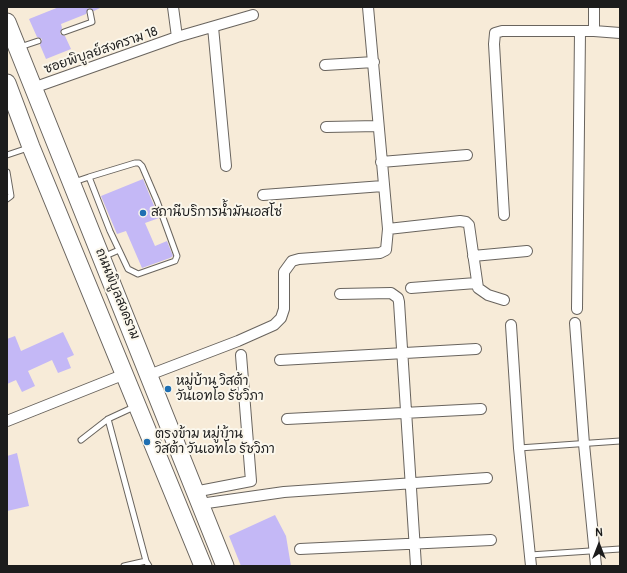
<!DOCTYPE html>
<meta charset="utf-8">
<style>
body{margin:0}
#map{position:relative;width:627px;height:573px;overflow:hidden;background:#f7ebd8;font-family:Pangolin,sans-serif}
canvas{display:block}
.frame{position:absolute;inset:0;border:8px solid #1c1c1c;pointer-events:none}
.north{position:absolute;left:579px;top:525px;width:40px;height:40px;-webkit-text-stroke:3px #fbf7ec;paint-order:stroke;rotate:0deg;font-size:11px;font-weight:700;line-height:16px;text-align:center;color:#1c1c1c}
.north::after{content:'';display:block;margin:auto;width:14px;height:18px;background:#1c1c1c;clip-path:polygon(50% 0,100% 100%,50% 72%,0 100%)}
</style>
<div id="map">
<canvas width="627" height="573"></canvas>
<div class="frame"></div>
<div class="north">N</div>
</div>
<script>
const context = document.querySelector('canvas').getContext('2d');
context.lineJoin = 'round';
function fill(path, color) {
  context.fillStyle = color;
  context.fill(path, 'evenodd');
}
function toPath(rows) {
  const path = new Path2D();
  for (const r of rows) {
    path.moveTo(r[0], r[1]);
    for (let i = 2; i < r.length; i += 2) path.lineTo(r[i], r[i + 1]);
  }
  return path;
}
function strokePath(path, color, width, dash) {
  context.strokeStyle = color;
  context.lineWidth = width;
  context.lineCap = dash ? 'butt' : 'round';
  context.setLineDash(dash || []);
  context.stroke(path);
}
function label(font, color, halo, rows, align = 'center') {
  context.font = font + ' Pangolin,"Playpen Sans Thai",sans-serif';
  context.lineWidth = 4;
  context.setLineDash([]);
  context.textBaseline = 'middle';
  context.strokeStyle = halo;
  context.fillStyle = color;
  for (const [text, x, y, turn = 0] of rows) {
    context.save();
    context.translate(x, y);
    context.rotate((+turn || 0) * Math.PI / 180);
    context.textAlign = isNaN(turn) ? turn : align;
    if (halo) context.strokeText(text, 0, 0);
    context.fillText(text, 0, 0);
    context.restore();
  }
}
const building = toPath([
 [59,7,102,7,94,11,89,8,86,14,61,24,62,28,60,34,65,36,71,49,46,59,40,45,42,39,37,37,29,19],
 [143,179,159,218,145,223,155,246,167,241,173,256,170,258,142,268,126,231,117,234,101,196],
 [63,332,74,355,67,358,71,368,58,373,52,360,28,371,35,386,22,392,16,380,7,384,7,339,15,336,21,351],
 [17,453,29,506,7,511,7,456],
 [275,515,286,536,291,566,241,566,229,536]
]);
const service = toPath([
 [64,32,92,22,90,12],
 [20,47,38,41],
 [7,155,28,148],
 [7,172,11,196,7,199],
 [74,182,89,177,135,163,139,163,142,166,157,201,177,256,175,261,138,274,128,269,110,231,89,177],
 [103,257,119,250],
 [108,419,146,561,149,566],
 [81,440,108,419,134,407],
 [519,448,620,441],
 [530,555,620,549],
 [124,566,146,561]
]);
const minor = toPath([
 [173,7,177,37],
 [213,27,226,166],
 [594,31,594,7],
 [325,65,374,62],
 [33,88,177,37,253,15],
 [326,127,378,126],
 [381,162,467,155],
 [263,195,383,186],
 [504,215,494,44,495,33,502,31,594,31,620,33],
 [388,229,460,221,466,222,469,225,478,288,488,295,504,300],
 [473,256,527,251],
 [411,288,476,283],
 [340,294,391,293,398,298,399,302,416,566],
 [577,309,580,32],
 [575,323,584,444,596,566],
 [511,325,519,448,531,566],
 [280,360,476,349],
 [149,375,238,341,274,325,281,318,284,309,284,272,292,261,299,259,380,253,386,250,388,229,368,7],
 [287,419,481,409],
 [7,421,125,374],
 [194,492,251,481,241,355],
 [200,504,284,492,487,478],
 [300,549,491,540]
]);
const primary = toPath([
 [7,22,225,566],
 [7,83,31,147,203,566]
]);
const markers = [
 [143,213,4,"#1f6fb2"],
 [168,389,4,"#1f6fb2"],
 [147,442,4,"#1f6fb2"]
];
const streetNames = [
 ["ซอยพิบูลย์สงคราม 18",101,51,-19],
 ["ถนนพิบูลสงคราม",117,294,68]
];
const poiNames = [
 ["สถานีบริการน้ำมันเอสโซ่",151,213],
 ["หมู่บ้าน วิสต้า",176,382],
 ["วันเอทโอ รัชวิภา",176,397],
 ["ตรงข้าม หมู่บ้าน",155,435],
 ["วิสต้า วันเอทโอ รัชวิภา",155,450]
];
fill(building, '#c4b8f6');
strokePath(service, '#69645e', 7);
strokePath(minor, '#69645e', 12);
strokePath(primary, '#69645e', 19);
strokePath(service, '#fff', 5);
strokePath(minor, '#fff', 10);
strokePath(primary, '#fff', 17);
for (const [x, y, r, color] of markers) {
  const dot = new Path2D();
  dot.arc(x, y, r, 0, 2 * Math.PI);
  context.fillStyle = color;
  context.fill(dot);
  strokePath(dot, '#fbf7ec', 1.5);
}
label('13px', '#1c1c1c', '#fbf7ec', streetNames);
label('13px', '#1c1c1c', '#fbf7ec', poiNames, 'left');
</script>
